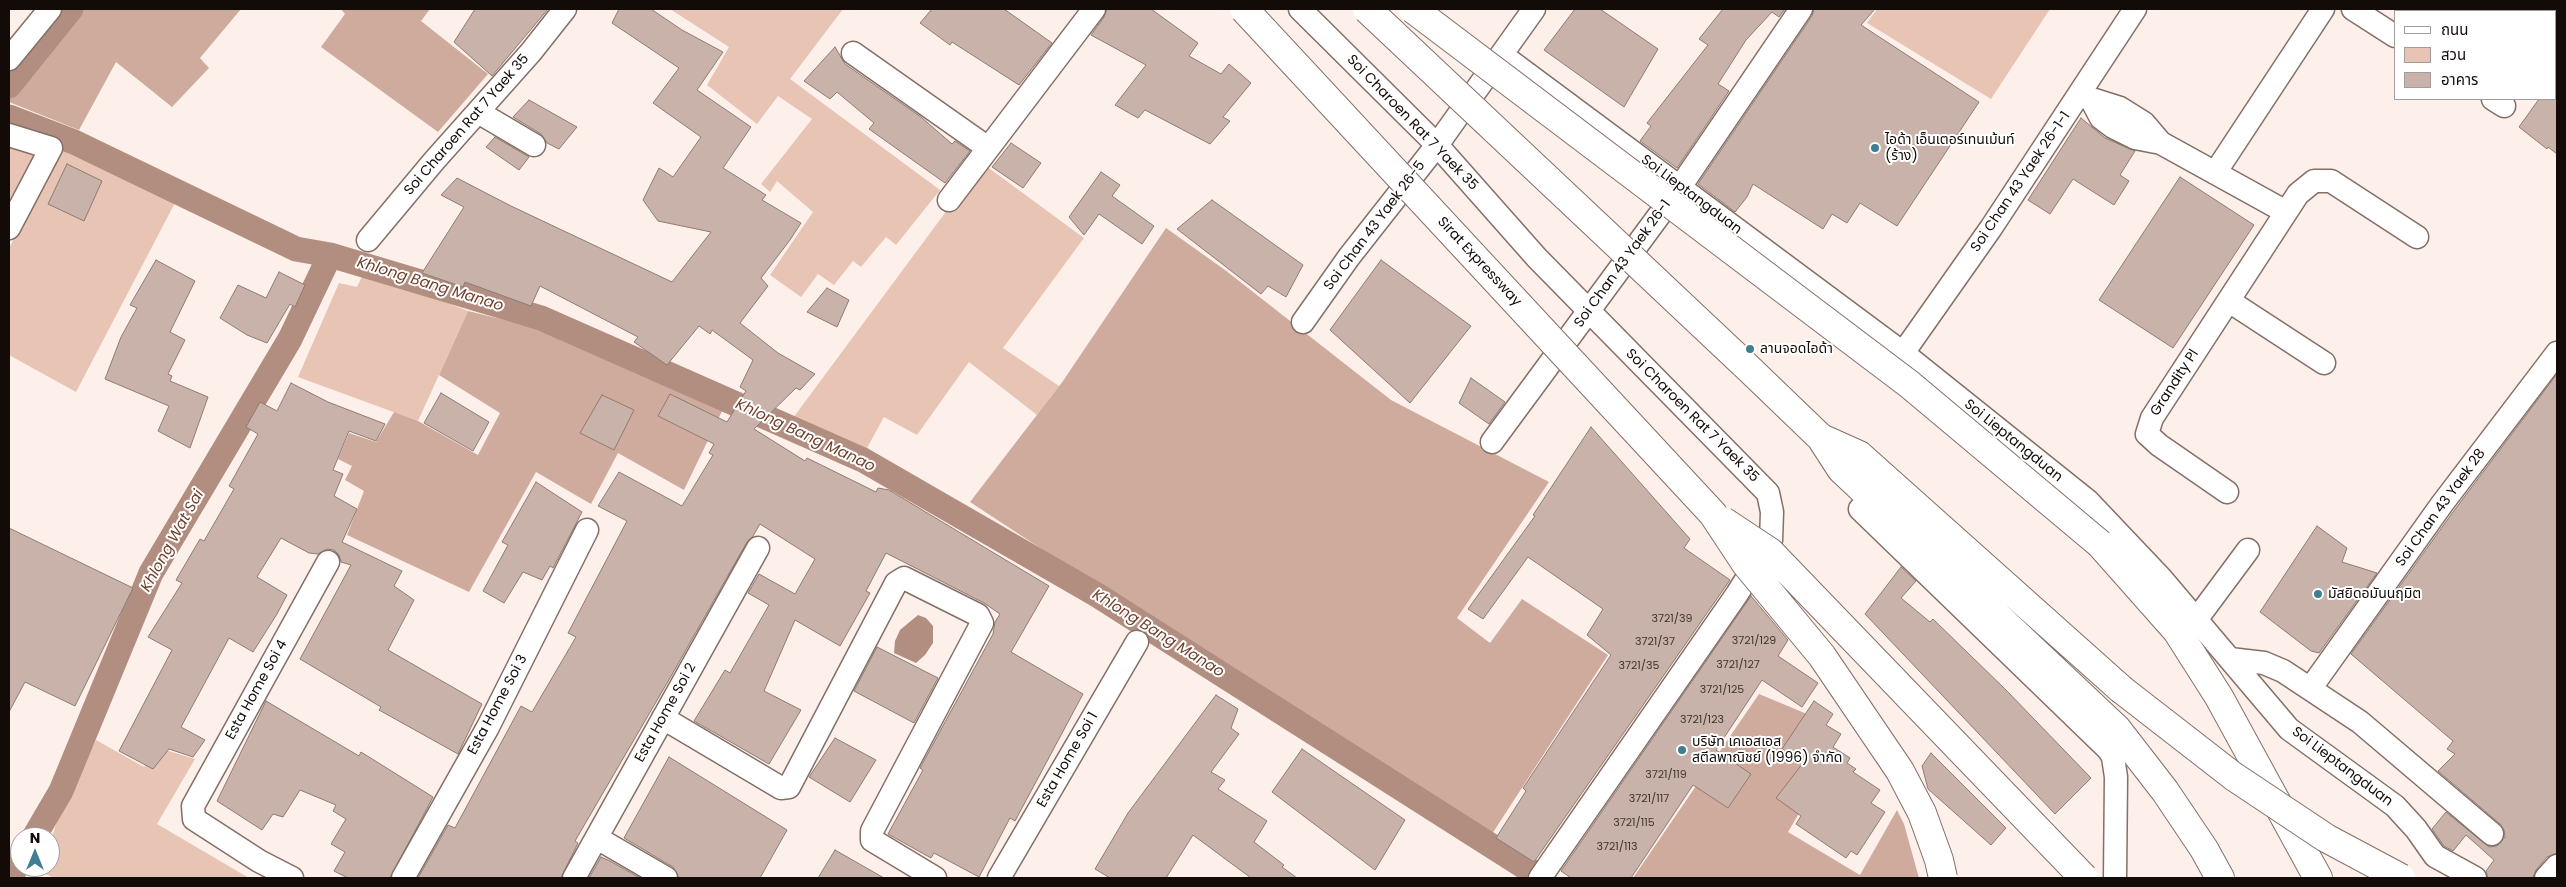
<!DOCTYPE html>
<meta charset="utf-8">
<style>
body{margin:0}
#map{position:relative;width:2566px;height:887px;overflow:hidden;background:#fdefe9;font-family:Poppins,"Noto Sans Thai",sans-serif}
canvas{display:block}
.frame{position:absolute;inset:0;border:10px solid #120b08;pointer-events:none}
.legend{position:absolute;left:2394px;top:10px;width:162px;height:90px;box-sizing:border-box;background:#fff;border:1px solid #a09d9c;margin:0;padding:6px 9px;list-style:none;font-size:15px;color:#120b08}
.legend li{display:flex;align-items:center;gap:10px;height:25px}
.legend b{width:25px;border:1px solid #a09d9c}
.north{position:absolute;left:10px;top:827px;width:50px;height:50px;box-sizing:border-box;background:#fff;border:1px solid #a09d9c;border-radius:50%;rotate:0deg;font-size:14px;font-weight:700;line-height:20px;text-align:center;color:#120b08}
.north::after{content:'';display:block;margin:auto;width:18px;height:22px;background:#407e93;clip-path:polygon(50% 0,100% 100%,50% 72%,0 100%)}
</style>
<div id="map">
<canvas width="2566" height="887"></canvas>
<div class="frame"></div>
<ul class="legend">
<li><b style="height:6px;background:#fff"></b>ถนน</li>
<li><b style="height:14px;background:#e8c4b5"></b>สวน</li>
<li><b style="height:14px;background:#c8b2a9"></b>อาคาร</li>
</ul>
<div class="north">N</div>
</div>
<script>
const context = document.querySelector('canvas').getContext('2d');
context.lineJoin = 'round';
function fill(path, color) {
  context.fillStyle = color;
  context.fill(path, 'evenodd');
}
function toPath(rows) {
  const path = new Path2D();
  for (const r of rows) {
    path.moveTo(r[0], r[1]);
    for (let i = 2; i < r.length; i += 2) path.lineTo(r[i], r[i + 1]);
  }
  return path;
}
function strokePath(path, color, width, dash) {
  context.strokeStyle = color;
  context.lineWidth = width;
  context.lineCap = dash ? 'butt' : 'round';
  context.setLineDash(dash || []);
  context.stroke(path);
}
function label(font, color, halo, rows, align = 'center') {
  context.font = font + ' Poppins,"Noto Sans Thai",sans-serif';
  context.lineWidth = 4;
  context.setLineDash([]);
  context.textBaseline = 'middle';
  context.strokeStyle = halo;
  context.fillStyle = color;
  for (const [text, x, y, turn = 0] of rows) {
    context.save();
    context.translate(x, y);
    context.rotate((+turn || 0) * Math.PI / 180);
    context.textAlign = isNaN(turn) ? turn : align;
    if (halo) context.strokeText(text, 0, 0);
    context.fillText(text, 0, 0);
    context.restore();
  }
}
const green = toPath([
 [670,9,843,9,790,79,940,190,896,245,886,237,861,267,853,261,834,285,818,274,801,297,770,275,813,212,777,181,770,192,761,184,812,119,778,96,757,124,707,85,729,47],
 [1877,9,2050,9,1991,99,1867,23],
 [2504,9,2557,9,2557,40,2555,38,2555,11,2508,11],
 [9,140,37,150,9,201],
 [62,147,177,199,76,392,9,355,9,248],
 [982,163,1084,238,1003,348,1059,386,1037,415,969,362,917,435,884,417,867,448,793,418],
 [365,270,468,311,418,421,298,377,339,283,357,287],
 [96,740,144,767,159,748,195,759,157,824,249,878,54,878,40,871,42,867,50,867,50,843,64,800]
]);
const forest = toPath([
 [63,9,241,9,200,58,209,68,172,107,116,62,79,130,9,102,9,79],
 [341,9,430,9,421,21,488,74,438,132,321,47,345,14],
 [1166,228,1225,270,1391,400,1549,482,1457,618,1490,643,1522,599,1608,655,1492,834,1159,626,970,502,1063,381],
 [468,311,545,330,724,407,684,490,618,453,591,504,536,472,469,592,347,535,364,491,345,480,352,466,338,459,349,433,376,442,394,412,418,421,478,455,500,413,439,375],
 [1759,694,1807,714,1782,753,1807,766,1814,788,1788,832,1860,875,1897,810,1904,824,1919,878,1633,878]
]);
const water = toPath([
 [918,615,926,618,933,626,933,643,925,655,916,663,894,653,895,641,900,630]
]);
const canal = toPath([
 [9,86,71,9],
 [9,117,74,142,296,249,330,255,541,318,863,460,1097,595,1542,878],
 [34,837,61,791,151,573,290,339,330,255],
 [10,878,20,861]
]);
const building = toPath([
 [475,9,548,9,492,76,454,42,475,9],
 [619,9,651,9,682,30,723,52,697,90,751,127,723,168,766,195,762,200,801,223,790,240,761,278,768,286,740,323,778,353,815,374,800,390,796,388,754,429,805,461,807,458,876,492,878,488,889,490,1049,586,1011,652,1083,694,1015,821,1010,818,979,877,934,853,931,858,888,834,923,770,920,768,993,634,995,622,1000,614,984,603,886,553,866,591,870,593,840,646,795,620,764,691,801,710,769,764,694,721,725,670,730,673,769,605,748,593,759,574,795,594,815,559,760,524,753,536,747,542,670,678,575,841,578,843,561,878,418,878,448,825,455,828,521,706,532,712,576,637,568,633,627,521,598,506,619,472,682,506,713,455,709,453,714,444,658,416,670,394,727,422,746,391,740,387,753,360,712,330,710,334,699,326,667,365,634,342,638,337,540,286,531,306,465,282,463,287,422,273,464,207,441,195,457,178,511,206,672,282,711,232,658,221,643,200,659,168,673,177,701,137,653,103,679,68,612,23,619,9],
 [932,9,1004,9,1052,43,1019,85,952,42,950,45,920,23,932,9],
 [1107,9,1151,9,1198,43,1189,56,1221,74,1229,64,1251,83,1223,117,1230,121,1210,144,1145,110,1138,118,1115,105,1146,65,1091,35,1104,17,1107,9],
 [1575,9,1600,9,1658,49,1624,107,1544,50,1575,9],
 [1723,9,1785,9,1779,17,1772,12,1746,40,1718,84,1729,91,1677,168,1640,141,1651,126,1647,123,1708,45,1699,39,1723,9],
 [1814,9,1875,9,1861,25,1979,102,1897,226,1860,203,1847,223,1832,214,1823,229,1753,184,1747,197,1735,212,1698,184,1812,16,1814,9],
 [835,47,845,64,921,117,952,144,955,141,970,151,945,183,869,129,874,123,837,92,830,99,804,81,835,47],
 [2539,99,2557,99,2557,154,2548,147,2547,149,2519,127,2539,99],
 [529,100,577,127,559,149,547,143,541,134,513,117,529,100],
 [2081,118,2105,138,2135,151,2120,175,2129,181,2114,205,2073,179,2050,214,2028,200,2081,118],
 [495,137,529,157,519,170,486,147,495,137],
 [1011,143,1041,163,1023,188,992,167,1011,143],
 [67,164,102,181,84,221,48,204,67,164],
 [1101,172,1120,185,1112,196,1154,226,1142,244,1099,214,1084,235,1069,217,1101,172],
 [2180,177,2254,225,2173,348,2099,300,2180,177],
 [1212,200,1303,265,1286,297,1268,286,1261,294,1177,229,1212,200],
 [156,260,195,281,170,332,185,340,168,374,172,376,170,381,208,397,190,448,158,431,169,406,105,379,121,337,137,308,130,305,156,260],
 [1381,260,1471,326,1410,403,1330,330,1381,260],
 [279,272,305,285,295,307,290,304,267,343,247,335,220,318,238,285,266,298,279,272],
 [827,288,849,300,837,327,807,312,827,288],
 [2557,374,2557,853,2547,857,2536,870,2533,878,2488,878,2486,871,2494,860,2466,835,2453,851,2444,846,2432,829,2446,812,2489,847,2497,846,2505,837,2504,830,2500,824,2438,771,2455,754,2447,749,2453,741,2351,654,2453,512,2557,374],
 [1471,378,1505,402,1489,424,1459,403,1471,378],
 [291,383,328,402,385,424,376,441,349,431,333,470,343,474,334,496,357,509,342,542,402,571,394,586,414,600,388,650,482,704,458,754,379,710,381,707,300,659,351,565,341,562,339,555,334,550,327,549,318,554,309,553,281,538,257,577,287,595,277,614,253,652,229,638,181,727,205,740,193,757,169,749,153,769,119,751,172,650,148,637,182,583,176,580,200,539,204,541,234,489,229,486,258,434,246,427,260,402,277,411,291,383],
 [441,393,489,422,473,451,424,423,441,393],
 [602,395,634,410,614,450,580,433,602,395],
 [1591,427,1690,539,1684,548,1730,580,1534,862,1496,838,1526,791,1523,788,1611,655,1587,635,1603,609,1528,557,1483,619,1468,609,1535,516,1533,515,1591,427],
 [536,482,582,512,553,568,550,566,542,580,523,572,504,603,483,591,508,545,502,542,536,482],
 [2317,526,2347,548,2342,562,2377,573,2319,653,2311,651,2260,612,2317,526],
 [9,528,133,588,75,706,25,682,9,712,9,528],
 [1901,567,1916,581,1901,598,1930,622,1933,619,2006,690,2091,778,2055,814,1865,614,1901,567],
 [1751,596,1788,640,1778,656,1818,683,1802,707,1762,680,1716,750,1751,774,1728,808,1693,785,1631,878,1571,878,1561,871,1751,596],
 [877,647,938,678,914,723,854,691,877,647],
 [1216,695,1238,709,1231,728,1239,734,1211,772,1225,780,1218,789,1267,821,1254,842,1284,865,1282,867,1297,878,1251,878,1193,835,1166,878,1110,878,1095,869,1128,813,1216,695],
 [266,701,359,756,361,752,433,797,390,878,348,878,334,871,345,852,331,844,346,819,333,811,336,805,300,790,283,817,273,814,262,830,217,801,266,701],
 [1814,701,1833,714,1826,725,1841,734,1833,747,1850,758,1847,763,1856,769,1853,772,1880,790,1871,803,1885,812,1857,855,1851,851,1846,858,1796,824,1801,816,1776,798,1803,763,1782,749,1814,701],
 [835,738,876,760,850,802,809,777,835,738],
 [1302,749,1405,820,1375,870,1272,792,1302,749],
 [1931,753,2006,828,1991,845,1928,789,1922,766,1931,753],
 [669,757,787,830,760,878,679,878,673,867,624,838,669,757],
 [835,850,884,878,818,878,835,850],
 [601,857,610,861,640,878,589,878,601,857]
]);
const street = toPath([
 [1300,9,1437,145,1537,258,1768,493,1772,512,1771,540,1737,594,1540,878],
 [2353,9,2395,36],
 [853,53,988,148],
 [1502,55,1903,353,2088,501,2161,578,2289,729,2395,806,2416,829,2435,856,2475,878],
 [9,59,50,9],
 [2082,96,2120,108,2144,123,2161,143],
 [2493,99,2504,106],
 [2092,101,2101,118,2113,127,2135,138,2161,143,2286,212],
 [478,112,534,145],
 [9,135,51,148,9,228],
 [2215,173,2323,9],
 [949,200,1094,9],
 [368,240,434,161,531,52,565,9],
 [2229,301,2324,363],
 [1303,322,1349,257,1437,145,1534,9],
 [1903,353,1991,228,2135,9],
 [1492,442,1680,187,1801,9],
 [2227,492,2159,445,2147,434,2152,418,2298,194,2314,181,2331,181,2417,237],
 [1860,509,2109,750,2113,757,2116,777,2115,878],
 [2196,620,2248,550],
 [2230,659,2264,663,2283,671,2360,722,2492,834],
 [2310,689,2442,504,2557,353],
 [663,718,781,788,789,787,896,583,904,578,978,615,982,623,872,831,872,840,935,878],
 [597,838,666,878],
 [292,878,259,861,194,819,193,806,328,562],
 [403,878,488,727,587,530],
 [574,878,758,548],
 [999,878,1137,642],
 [2546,878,2557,866]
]);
const highway = toPath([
 [1743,363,1821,438,1841,469,2117,729,2165,791,2204,849,2220,878],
 [1821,438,1859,455,2121,689],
 [2100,544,2177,631,2219,697,2318,878]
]);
const highwayBridge = toPath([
 [1244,9,1713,514,1746,564,1822,656,1900,771,1922,813,1939,860,1943,878],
 [1367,9,1743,363],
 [1413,9,1909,384,2100,544],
 [1723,521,1770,552,2084,878],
 [2121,689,2233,776,2326,838,2401,878]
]);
const markers = [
 [1875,148,5,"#407e93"],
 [1750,349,5,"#407e93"],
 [2318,594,5,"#407e93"],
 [1682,750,5,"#407e93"]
];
const numberNames = [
 ["3721/39",1672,619],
 ["3721/129",1754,641],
 ["3721/37",1655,642],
 ["3721/127",1738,665],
 ["3721/35",1639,666],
 ["3721/125",1722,690],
 ["3721/123",1702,720],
 ["3721/119",1666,775],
 ["3721/117",1649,799],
 ["3721/115",1634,823],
 ["3721/113",1617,847]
];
const streetNames = [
 ["Soi Charoen Rat 7 Yaek 35",1412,123,46],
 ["Soi Charoen Rat 7 Yaek 35",467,125,-49],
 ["Soi Chan 43 Yaek 26-1-1",2021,182,-56],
 ["Soi Lieptangduan",1691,195,37],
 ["Soi Chan 43 Yaek 26-5",1375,226,-53],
 ["Sirat Expressway",1479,262,47],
 ["Soi Chan 43 Yaek 26-1",1623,264,-54],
 ["Grandity Pl",2175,383,-57],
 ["Soi Charoen Rat 7 Yaek 35",1692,416,45],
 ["Soi Lieptangduan",2013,441,39],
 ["Soi Chan 43 Yaek 28",2441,508,-54],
 ["Esta Home Soi 4",257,690,-61],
 ["Esta Home Soi 3",498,705,-62],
 ["Esta Home Soi 2",666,713,-61],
 ["Esta Home Soi 1",1068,760,-60],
 ["Soi Lieptangduan",2342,767,37]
];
const poiNames = [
 ["ไอด้า เอ็นเตอร์เทนเม้นท์",1885,140],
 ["(ร้าง)",1885,156],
 ["ลานจอดไอด้า",1760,349],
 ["มัสยิดอมันนฤมิต",2328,594],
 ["บริษัท เคเอสเอส",1692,742],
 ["สตีลพาณิชย์ (1996) จำกัด",1692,758]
];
const waterNames = [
 ["Khlong Bang Manao",430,285,17],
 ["Khlong Bang Manao",805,436,25],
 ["Khlong Wat Sai",173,541,-61],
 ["Khlong Bang Manao",1158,634,32]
];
fill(green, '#e8c4b5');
fill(forest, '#cfab9d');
fill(water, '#b18e80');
strokePath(canal, '#b18e80', 25);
fill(building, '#c8b2a9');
strokePath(building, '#907b72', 1);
strokePath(street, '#846f67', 25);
strokePath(highway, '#846f67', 30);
strokePath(street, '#fff', 22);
strokePath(highway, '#fff', 28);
strokePath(highwayBridge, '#846f67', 30, []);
strokePath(highwayBridge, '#fff', 28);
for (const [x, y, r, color] of markers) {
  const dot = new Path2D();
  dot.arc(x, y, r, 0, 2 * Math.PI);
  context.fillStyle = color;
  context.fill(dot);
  strokePath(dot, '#fff', 2);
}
label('11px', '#403530', null, numberNames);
label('14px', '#120b08', '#fff', streetNames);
label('14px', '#120b08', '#fff', poiNames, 'left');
label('italic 15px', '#703e29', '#fff', waterNames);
</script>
